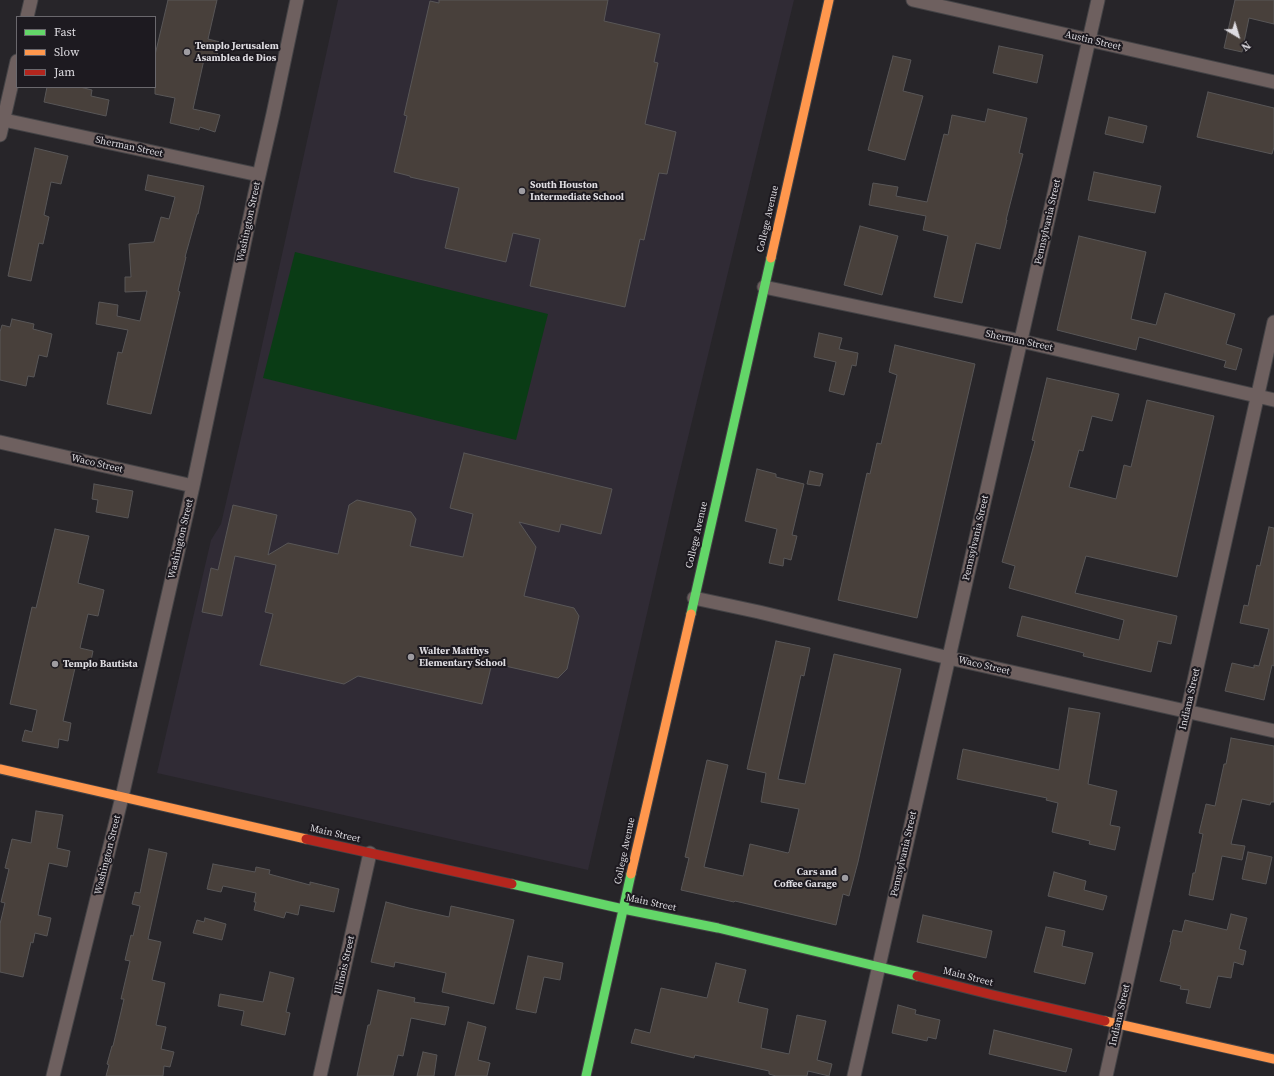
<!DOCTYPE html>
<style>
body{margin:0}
#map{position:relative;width:1274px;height:1076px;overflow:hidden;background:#272529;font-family:"Source Serif 4",serif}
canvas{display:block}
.legend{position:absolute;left:16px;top:16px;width:140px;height:72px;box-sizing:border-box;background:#1d1a20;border:1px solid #6a686d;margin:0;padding:5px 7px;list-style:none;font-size:12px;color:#dedce1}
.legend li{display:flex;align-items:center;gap:8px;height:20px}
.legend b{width:20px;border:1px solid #6a686d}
.north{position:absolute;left:1218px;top:16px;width:40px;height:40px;-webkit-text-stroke:3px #1d1a20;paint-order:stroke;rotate:142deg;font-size:11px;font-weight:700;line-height:16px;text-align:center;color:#dedce1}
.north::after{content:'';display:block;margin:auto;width:14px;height:18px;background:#dedce1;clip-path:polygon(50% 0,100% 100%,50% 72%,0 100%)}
</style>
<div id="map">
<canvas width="1274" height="1076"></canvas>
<ul class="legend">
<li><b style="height:5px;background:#63d668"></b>Fast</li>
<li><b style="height:5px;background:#ff974d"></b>Slow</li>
<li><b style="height:5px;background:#b3261e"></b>Jam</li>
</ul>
<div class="north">N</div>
</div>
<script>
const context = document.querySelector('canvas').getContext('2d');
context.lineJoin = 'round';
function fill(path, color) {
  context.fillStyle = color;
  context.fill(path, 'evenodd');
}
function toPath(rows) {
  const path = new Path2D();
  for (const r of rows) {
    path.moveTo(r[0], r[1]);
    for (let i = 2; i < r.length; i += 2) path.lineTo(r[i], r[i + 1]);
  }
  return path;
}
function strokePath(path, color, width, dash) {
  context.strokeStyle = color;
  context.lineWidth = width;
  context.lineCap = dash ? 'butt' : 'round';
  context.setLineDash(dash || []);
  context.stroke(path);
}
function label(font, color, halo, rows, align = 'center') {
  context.font = font + ' "Source Serif 4",serif';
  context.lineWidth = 4;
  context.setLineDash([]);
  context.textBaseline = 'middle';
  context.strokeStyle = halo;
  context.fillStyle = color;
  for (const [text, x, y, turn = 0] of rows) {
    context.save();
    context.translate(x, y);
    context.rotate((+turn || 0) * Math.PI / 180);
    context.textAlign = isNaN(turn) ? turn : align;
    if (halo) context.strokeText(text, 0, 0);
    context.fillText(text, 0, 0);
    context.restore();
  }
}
const built = toPath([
 [338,0,794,0,676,487,588,870,157,773,211,540,221,524,254,382]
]);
const green = toPath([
 [295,252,548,314,516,440,263,378]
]);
const building = toPath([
 [168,0,217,0,208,39,220,42,218,49,217,57,205,55,193,109,220,115,215,132,200,127,199,130,170,123,175,98,155,94,155,55,168,0],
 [439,0,608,0,604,21,660,34,654,62,658,63,645,124,676,132,667,174,659,173,644,240,640,239,625,307,530,286,540,239,513,233,506,262,445,248,459,188,410,177,410,176,394,172,407,116,404,115,430,1,439,3,439,0],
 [1235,0,1274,0,1274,24,1249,18,1242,52,1224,48,1235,0],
 [999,46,1043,55,1037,83,993,73,999,46],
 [893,56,911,60,903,91,923,96,905,160,868,150,893,56],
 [47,87,80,87,92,90,91,96,109,100,106,116,44,102,47,87],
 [1208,92,1274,108,1274,147,1272,154,1197,137,1208,92],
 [988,109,1027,118,1019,153,1023,154,1006,220,1007,220,1000,249,976,243,962,303,934,297,948,236,923,230,926,216,869,205,873,183,898,187,896,196,927,202,944,134,948,135,952,115,985,122,988,109],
 [1109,117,1147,126,1143,143,1105,134,1109,117],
 [35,148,68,156,61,184,51,182,44,215,49,217,43,244,39,243,31,281,8,276,35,148],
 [1094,172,1161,186,1155,213,1088,200,1094,172],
 [148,175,204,186,198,214,197,214,185,257,186,257,178,291,180,292,151,414,107,404,118,352,122,353,128,330,96,324,99,302,118,305,117,316,140,321,147,291,125,292,125,277,131,277,129,244,154,242,161,217,169,219,175,197,145,190,148,175],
 [860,226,898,236,882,295,844,285,860,226],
 [1079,236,1146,252,1131,319,1156,325,1165,293,1235,314,1226,344,1242,349,1236,370,1224,367,1226,361,1139,337,1136,350,1057,330,1079,236],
 [12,319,34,324,33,329,52,334,47,357,39,355,34,377,28,376,26,386,0,380,0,332,2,325,10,327,12,319],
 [819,333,842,338,839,349,858,353,856,366,852,365,844,395,829,391,836,362,814,357,819,333],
 [895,345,975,364,917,618,838,600,867,473,870,474,877,443,881,444,897,375,889,372,895,345],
 [1047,378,1119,394,1112,421,1092,416,1083,451,1079,450,1069,487,1116,499,1124,465,1131,467,1147,400,1214,416,1177,577,1086,556,1075,593,1177,616,1171,644,1158,641,1151,672,1083,656,1084,653,1017,636,1022,616,1119,640,1124,620,1009,588,1015,566,1002,562,1035,441,1032,440,1047,378],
 [464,453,612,489,601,534,561,524,559,532,519,522,536,547,524,596,574,608,579,616,567,669,558,678,492,663,482,704,358,676,344,684,260,665,273,614,265,612,276,565,235,556,222,616,202,612,211,568,218,570,233,505,277,515,268,555,288,543,338,554,349,505,357,500,411,512,416,519,410,546,463,557,473,514,450,508,464,453],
 [757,469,776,474,776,477,804,484,792,535,797,536,791,560,784,558,783,566,769,563,777,529,745,521,757,469],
 [810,471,823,474,820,486,807,484,810,471],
 [94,484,133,491,128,518,96,512,98,500,92,499,94,484],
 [1269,527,1274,528,1274,666,1272,665,1264,700,1225,691,1232,663,1254,668,1254,665,1259,666,1269,629,1240,623,1244,605,1248,606,1257,565,1260,566,1269,527],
 [55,529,89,536,78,583,104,590,98,616,88,614,80,648,93,651,89,670,75,668,63,721,71,723,68,741,59,739,58,748,22,741,25,730,32,732,37,710,10,704,32,607,36,608,55,529],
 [776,641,810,648,804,676,801,675,778,779,805,784,834,654,901,669,858,862,849,896,843,894,836,925,735,901,734,902,681,890,689,858,685,857,707,760,728,765,704,867,743,876,750,844,788,853,789,852,799,809,761,802,766,773,747,769,776,641],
 [1069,708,1100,713,1088,784,1117,791,1110,825,1120,827,1115,850,1089,844,1090,841,1052,832,1058,803,1046,800,1047,798,957,779,963,749,1059,770,1069,708],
 [1231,738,1274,746,1274,802,1271,802,1270,805,1242,799,1231,844,1245,846,1242,860,1222,856,1213,900,1189,895,1193,873,1195,873,1203,834,1199,833,1206,804,1215,806,1224,764,1226,764,1231,738],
 [36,811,63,815,57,848,70,851,67,867,49,863,38,915,51,918,47,936,35,933,33,943,31,942,23,977,0,972,0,924,5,903,1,902,9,869,5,868,12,839,31,843,36,811],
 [149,849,167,853,148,939,161,942,152,980,165,983,156,1025,166,1027,161,1049,174,1052,170,1067,164,1066,163,1076,106,1076,109,1065,107,1064,112,1046,113,1046,124,999,121,999,130,961,125,960,131,935,133,936,140,906,132,904,135,892,140,893,149,849],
 [1248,852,1272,857,1266,884,1242,879,1248,852],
 [213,864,255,872,256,867,270,870,269,874,310,885,310,882,339,889,334,912,300,905,298,915,286,912,284,918,254,910,256,902,254,902,256,893,223,886,221,892,207,889,213,864],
 [1054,872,1086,881,1084,890,1107,896,1103,910,1048,896,1054,872],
 [386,902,409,908,449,917,451,906,514,920,494,1004,442,992,446,973,395,962,394,967,371,962,386,902],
 [1231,914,1247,918,1239,949,1246,951,1243,965,1234,962,1231,978,1218,976,1210,1008,1186,1003,1189,990,1180,989,1181,986,1160,981,1171,942,1170,942,1173,930,1182,932,1185,920,1227,930,1231,914],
 [923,915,992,931,986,958,917,942,923,915],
 [205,918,226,924,222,940,193,933,197,920,204,922,205,918],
 [1046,927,1065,931,1062,946,1093,953,1085,984,1034,972,1046,927],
 [528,956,563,963,560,980,544,977,536,1013,516,1009,528,956],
 [716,963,746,970,738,1002,768,1009,761,1048,789,1054,797,1015,826,1021,817,1060,832,1064,829,1076,808,1071,807,1076,776,1076,769,1074,769,1071,695,1055,694,1058,631,1043,635,1029,650,1033,661,988,707,998,716,963],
 [270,972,294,978,286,1012,290,1013,285,1035,241,1025,244,1011,218,1006,220,994,263,1002,270,972],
 [378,990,415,998,414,1002,449,1007,445,1025,411,1018,403,1056,398,1055,393,1076,357,1076,368,1025,370,1025,378,990],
 [898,1005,916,1010,915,1014,940,1020,936,1039,928,1037,927,1041,892,1033,898,1005],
 [468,1022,486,1027,478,1060,490,1063,487,1076,455,1076,468,1022],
 [994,1030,1072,1049,1066,1072,989,1054,994,1030],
 [423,1052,437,1055,434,1076,417,1076,423,1052]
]);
const street = toPath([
 [913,0,1274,82],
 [27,17,31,0],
 [0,119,259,175],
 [0,135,17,61],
 [764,287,1021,341,1274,400],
 [0,442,193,486],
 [694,598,759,612,949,658,1274,731],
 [53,1076,122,797,193,486,255,193,273,114,297,0],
 [320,1076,370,853],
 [854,1076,1098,0],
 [1106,1076,1274,322]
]);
const fast = toPath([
 [691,614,771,258],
 [512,884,623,909,718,928,917,976],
 [586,1076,631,874]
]);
const slow = toPath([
 [771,258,829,0],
 [0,769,306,839],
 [631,874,691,614],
 [1105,1021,1274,1059]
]);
const jam = toPath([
 [306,839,512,884],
 [917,976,993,995,1105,1021]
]);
const markers = [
 [187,52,4,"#9e9ca1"],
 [522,191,4,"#9e9ca1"],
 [411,657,4,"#9e9ca1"],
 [55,664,4,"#9e9ca1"],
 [845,878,4,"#9e9ca1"]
];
const streetNames = [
 ["Austin Street",1093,41,13],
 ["Sherman Street",129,147,12],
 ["College Avenue",768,219,-77],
 ["Washington Street",249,222,-78],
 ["Pennsylvania Street",1048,222,-77],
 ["Sherman Street",1019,341,12],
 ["Waco Street",97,464,13],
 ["College Avenue",697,535,-77],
 ["Pennsylvania Street",976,538,-77],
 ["Washington Street",181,539,-77],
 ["Waco Street",984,666,13],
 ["Indiana Street",1190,699,-77],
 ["Main Street",335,834,13],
 ["College Avenue",625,851,-78],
 ["Pennsylvania Street",904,854,-77],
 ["Washington Street",108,855,-76],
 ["Main Street",651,903,12],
 ["Illinois Street",345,965,-77],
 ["Main Street",968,977,14],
 ["Indiana Street",1120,1015,-77]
];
const poiNames = [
 ["Templo Jerusalem",195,46],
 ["Asamblea de Dios",195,58],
 ["South Houston",530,185],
 ["Intermediate School",530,197],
 ["Walter Matthys",419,651],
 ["Elementary School",419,663],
 ["Templo Bautista",63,664],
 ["Cars and",837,872,"right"],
 ["Coffee Garage",837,884,"right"]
];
fill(built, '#302b35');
fill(green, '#0a3c15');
fill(building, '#48403b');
strokePath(building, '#585657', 1);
strokePath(street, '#444346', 15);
strokePath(fast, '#444346', 11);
strokePath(slow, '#444346', 11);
strokePath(jam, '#444346', 11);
strokePath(street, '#6e605f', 13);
strokePath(fast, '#63d668', 9);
strokePath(slow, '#ff974d', 9);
strokePath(jam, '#b3261e', 9);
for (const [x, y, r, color] of markers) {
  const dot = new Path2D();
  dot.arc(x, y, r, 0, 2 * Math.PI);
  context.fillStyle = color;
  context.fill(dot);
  strokePath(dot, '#1d1a20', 1.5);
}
label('10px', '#dedce1', '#1d1a20', streetNames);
label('bold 10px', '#dedce1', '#1d1a20', poiNames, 'left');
</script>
